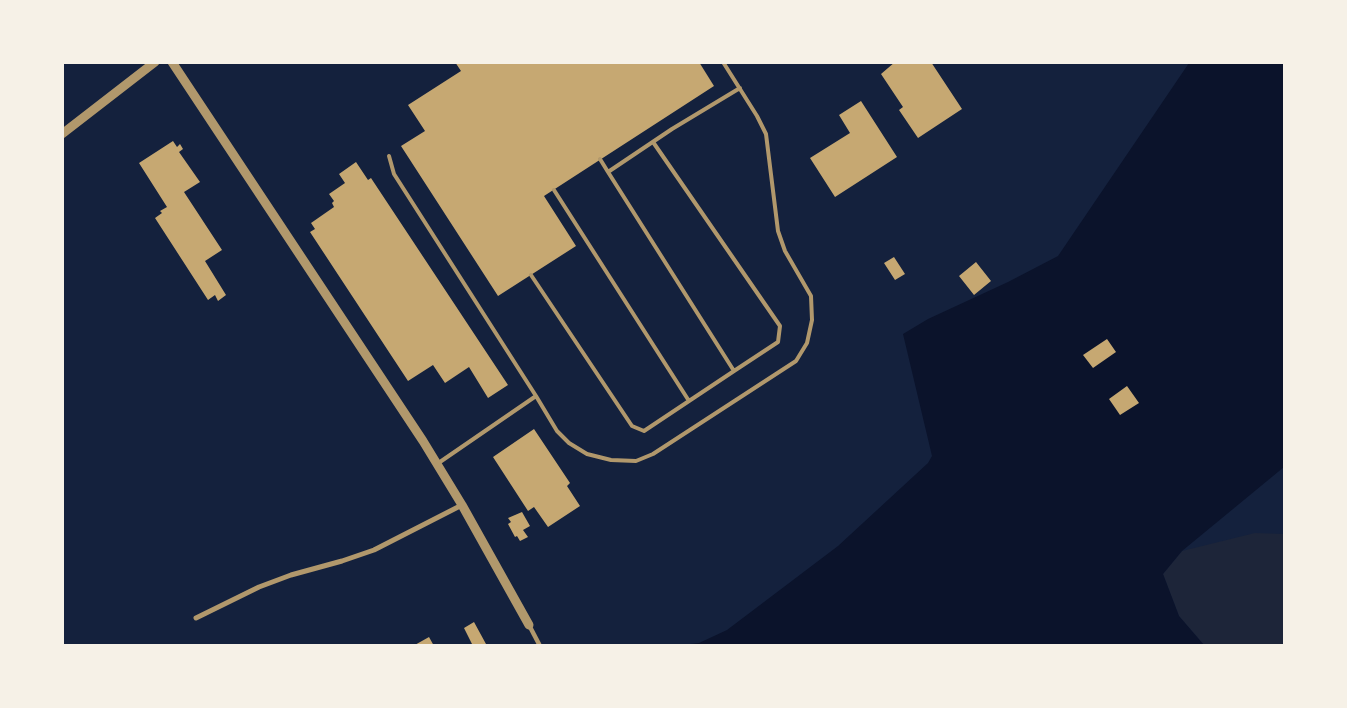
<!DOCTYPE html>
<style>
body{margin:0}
#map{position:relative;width:1347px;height:708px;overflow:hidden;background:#14213d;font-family:"Titillium Web",sans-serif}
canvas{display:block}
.frame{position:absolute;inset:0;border:64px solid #f6f1e7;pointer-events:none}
</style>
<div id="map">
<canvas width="1347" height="708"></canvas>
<div class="frame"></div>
</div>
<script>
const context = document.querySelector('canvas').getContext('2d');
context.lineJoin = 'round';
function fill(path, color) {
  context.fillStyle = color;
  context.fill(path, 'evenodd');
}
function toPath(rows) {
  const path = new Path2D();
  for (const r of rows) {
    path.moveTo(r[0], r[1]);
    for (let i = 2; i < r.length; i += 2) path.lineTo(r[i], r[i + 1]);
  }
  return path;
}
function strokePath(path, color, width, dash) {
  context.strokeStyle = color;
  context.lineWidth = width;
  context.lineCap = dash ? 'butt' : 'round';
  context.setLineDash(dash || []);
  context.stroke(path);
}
const green = toPath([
 [1255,533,1284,534,1284,645,1204,645,1179,616,1163,574,1182,551]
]);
const water = toPath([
 [1189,63,1284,63,1284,467,1182,551,1163,574,1179,616,1204,645,672,646,699,643,727,630,838,546,928,463,932,456,903,334,928,319,1008,282,1058,256]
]);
const building = toPath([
 [455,62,699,62,714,86,544,196,576,246,498,296,401,146,425,131,408,105,461,71],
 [895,62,931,62,962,109,918,138,899,110,903,107,881,74],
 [861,101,897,157,835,197,810,158,850,133,839,115],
 [173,141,177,147,180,144,183,149,179,152,200,182,184,192,222,250,205,261,226,295,218,301,215,295,208,300,155,218,162,213,160,211,167,207,139,163],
 [356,162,368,180,371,178,508,385,488,398,469,367,445,383,433,365,408,381,310,232,315,229,311,223,334,207,332,203,334,201,329,194,345,183,339,174],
 [894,257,905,274,895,280,884,263],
 [976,262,991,281,974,295,959,276],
 [1107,339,1116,352,1093,368,1083,355],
 [1127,386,1139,403,1120,415,1109,399],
 [534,429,570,483,567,486,580,506,548,527,534,507,528,511,493,457],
 [522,512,530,526,523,530,528,537,520,541,517,536,515,537,508,524,511,522,508,518],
 [474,622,486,644,483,646,473,646,464,628],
 [429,637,434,646,413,646]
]);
const service = toPath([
 [653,142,780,326,778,342,734,371,608,172,672,129,740,88],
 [389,156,394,174,536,396,437,464],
 [600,159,608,172],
 [554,190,689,401],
 [531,275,632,426,644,431,734,371],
 [536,396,557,431,569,443,587,454,611,460,636,461,653,454,796,361,807,343,812,320,811,296,785,251,778,231,766,134,757,116,723,62]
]);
const pedestrian = toPath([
 [529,625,540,646]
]);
const minor = toPath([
 [196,618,259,587,291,575,342,561,374,550,462,505]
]);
const tertiary = toPath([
 [172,62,423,441,462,505,529,625],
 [62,134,155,62]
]);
fill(green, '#1d2539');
fill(water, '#0b132b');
fill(building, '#c6a872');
strokePath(service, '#b1986c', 4);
strokePath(pedestrian, '#b1986c', 4.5);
strokePath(minor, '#b1986c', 5);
strokePath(tertiary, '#b1986c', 9);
</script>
